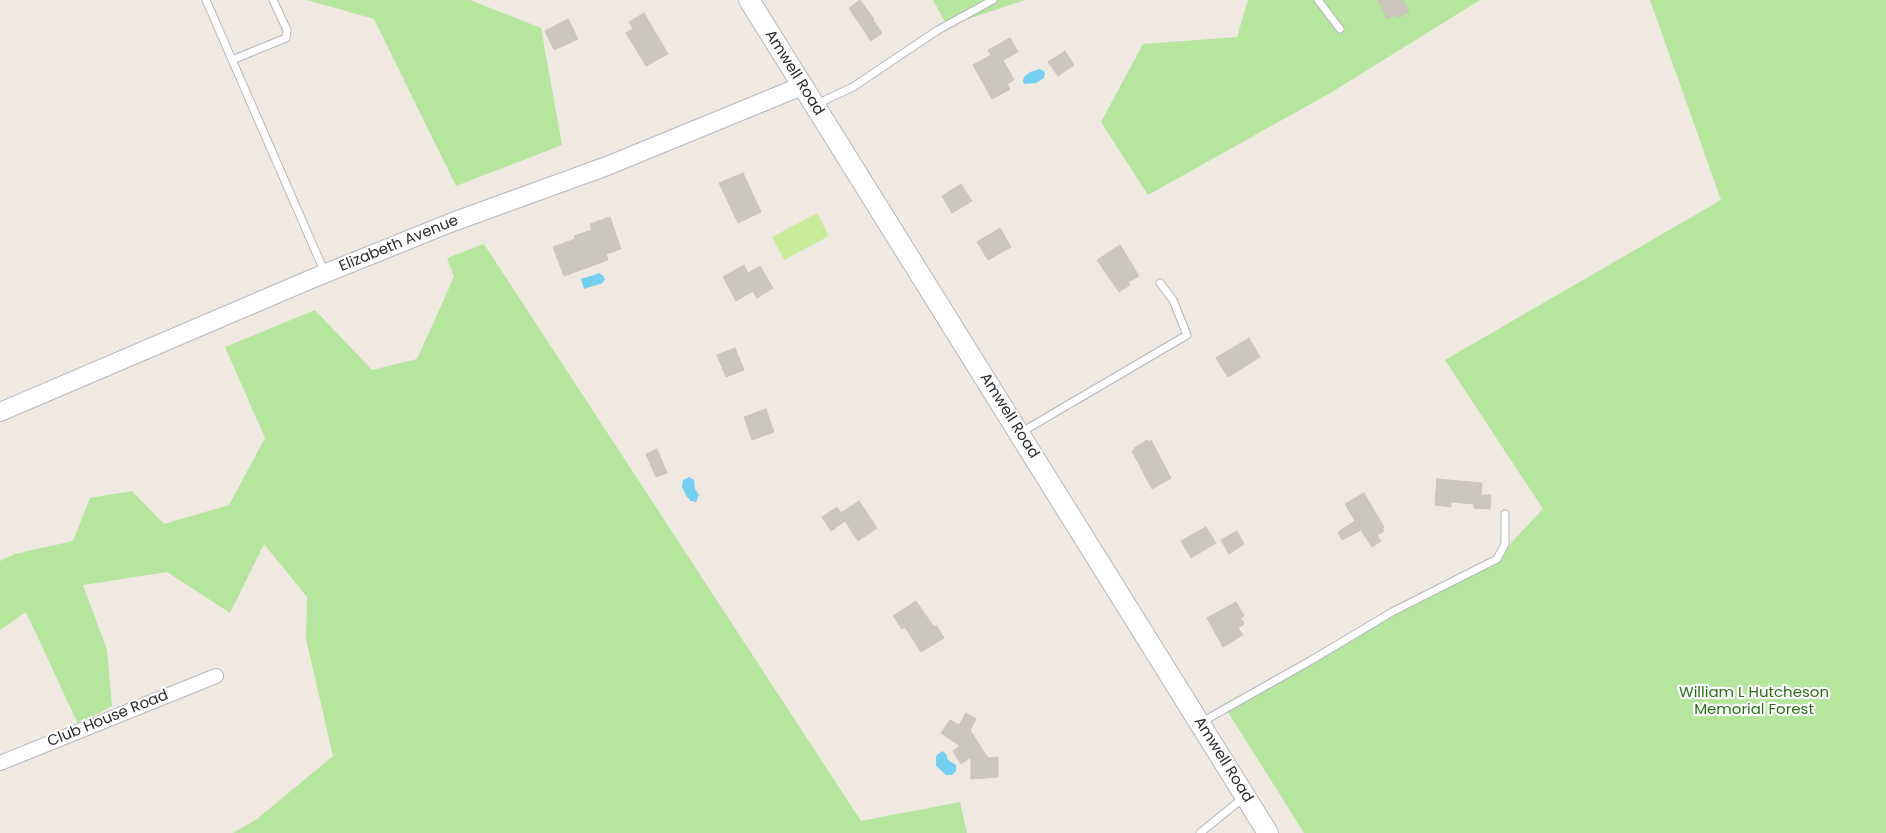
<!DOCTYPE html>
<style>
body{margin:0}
canvas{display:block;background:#efe9e1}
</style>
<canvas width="1886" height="833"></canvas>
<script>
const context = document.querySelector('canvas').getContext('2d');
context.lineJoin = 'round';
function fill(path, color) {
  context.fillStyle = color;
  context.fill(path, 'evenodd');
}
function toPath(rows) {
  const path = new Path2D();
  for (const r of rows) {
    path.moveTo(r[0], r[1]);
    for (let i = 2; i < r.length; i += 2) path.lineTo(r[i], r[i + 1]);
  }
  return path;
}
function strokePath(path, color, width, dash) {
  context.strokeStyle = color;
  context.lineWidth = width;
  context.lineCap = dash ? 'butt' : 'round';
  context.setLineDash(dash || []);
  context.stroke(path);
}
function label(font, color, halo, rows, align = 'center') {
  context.font = font + ' Poppins,sans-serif';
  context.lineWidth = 4.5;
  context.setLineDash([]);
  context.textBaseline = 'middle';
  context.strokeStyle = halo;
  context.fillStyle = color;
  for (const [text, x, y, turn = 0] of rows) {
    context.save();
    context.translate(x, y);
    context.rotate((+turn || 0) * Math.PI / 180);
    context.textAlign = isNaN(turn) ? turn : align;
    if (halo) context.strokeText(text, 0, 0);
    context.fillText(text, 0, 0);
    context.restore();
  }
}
const green = toPath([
 [307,0,470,0,541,28,562,145,456,186,374,19],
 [933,0,1025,0,947,26],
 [1248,0,1480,0,1332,92,1148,195,1101,122,1143,44,1237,37],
 [1650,0,1886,0,1886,833,1304,833,1223,704,1452,586,1497,558,1543,509,1445,360,1721,200],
 [484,244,861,821,960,802,967,833,233,833,257,819,333,756,306,639,307,597,264,544,230,613,167,572,83,585,107,650,112,706,78,724,26,612,0,630,0,561,15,554,73,541,90,498,132,491,164,524,229,505,265,438,225,347,315,310,372,370,417,359,454,277,447,258]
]);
const pitch = toPath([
 [817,213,829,236,784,260,772,237]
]);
const water = toPath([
 [1040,69,1045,72,1044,78,1036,83,1024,84,1023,81,1024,77,1030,72],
 [600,273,601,275,603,275,605,280,603,281,603,283,584,289,581,279],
 [689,477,694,480,695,489,699,495,696,502,691,501,687,497,682,487,683,480],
 [942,751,946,754,948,760,956,765,956,771,952,775,946,775,936,766,936,756]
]);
const building = toPath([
 [860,0,874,19,873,20,882,33,871,41,849,8,860,0],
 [1378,0,1403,0,1409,12,1397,18,1395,15,1387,19,1378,0],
 [644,13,668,54,646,66,626,33,633,29,629,22,644,13],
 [568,19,578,39,554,50,545,31,568,19],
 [1010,38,1018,52,1003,60,1014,80,1007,84,1010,89,992,99,973,65,991,55,988,50,1010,38],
 [1065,51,1074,65,1058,76,1048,62,1065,51],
 [743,173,761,212,738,223,719,183,743,173],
 [961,184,972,201,952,213,942,196,961,184],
 [610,217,621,249,606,254,608,260,564,276,553,247,575,239,574,236,592,230,590,224,610,217],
 [1000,228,1011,247,988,260,977,242,1000,228],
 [1120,245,1139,276,1128,282,1130,285,1119,292,1097,260,1120,245],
 [744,265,748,273,760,266,773,288,757,298,753,291,736,301,723,277,744,265],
 [1249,338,1260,357,1228,377,1216,358,1249,338],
 [735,348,744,370,726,377,717,355,735,348],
 [766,409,774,432,752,440,744,417,766,409],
 [1147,440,1148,442,1151,440,1171,478,1152,489,1132,451,1135,449,1134,448,1147,440],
 [657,449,667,473,656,477,646,454,657,449],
 [1437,479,1482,483,1481,495,1491,495,1490,509,1474,508,1474,504,1451,502,1451,507,1435,505,1437,479],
 [1364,493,1384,527,1382,528,1384,531,1377,535,1381,541,1372,547,1361,530,1342,540,1338,532,1355,521,1345,504,1364,493],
 [859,501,877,528,858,541,845,521,831,531,822,517,837,507,841,513,859,501],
 [1206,527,1216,543,1191,558,1181,541,1206,527],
 [1237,531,1244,544,1229,554,1221,540,1237,531],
 [916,601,934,627,936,625,944,638,921,652,905,627,902,629,893,616,916,601],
 [1236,602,1244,616,1241,618,1244,624,1238,628,1243,635,1223,647,1207,618,1236,602],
 [966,713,976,719,970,730,988,758,998,757,998,777,971,779,971,757,961,764,953,751,960,746,941,733,950,720,959,725,966,713]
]);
const service = toPath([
 [206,0,325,273],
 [1318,0,1340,29],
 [232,60,286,38,287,30,273,0],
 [817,104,853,87,938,30,993,0],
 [1020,433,1187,335,1173,300,1160,283],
 [1200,723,1310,661,1392,612,1497,559,1505,544,1505,514],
 [1200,833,1243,798]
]);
const minor = toPath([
 [0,763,216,676]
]);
const tertiary = toPath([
 [0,412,309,280,450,223,607,166,802,86]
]);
const secondary = toPath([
 [749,0,1268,833]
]);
const streetNames = [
 ["Amwell Road",794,73,58],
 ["Elizabeth Avenue",399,244,-22],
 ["Amwell Road",1009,416,58],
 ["Club House Road",108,719,-22],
 ["Amwell Road",1223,760,58]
];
const parkNames = [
 ["William L Hutcheson",1754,693],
 ["Memorial Forest",1754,710]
];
fill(green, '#b6e59e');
fill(pitch, '#c9ec9a');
fill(water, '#75cff0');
fill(building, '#cbc7bf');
strokePath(building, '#cbc5ba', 1);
strokePath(service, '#b4b7c1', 9);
strokePath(minor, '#b4b7c1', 16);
strokePath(tertiary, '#b4b7c1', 20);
strokePath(secondary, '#b4b7c1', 22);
strokePath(service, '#fff', 7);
strokePath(minor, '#fff', 14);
strokePath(tertiary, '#fff', 18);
strokePath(secondary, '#fff', 20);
label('15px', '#2e2e2e', '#fff', streetNames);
label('15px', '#2c6e1b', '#fff', parkNames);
</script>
